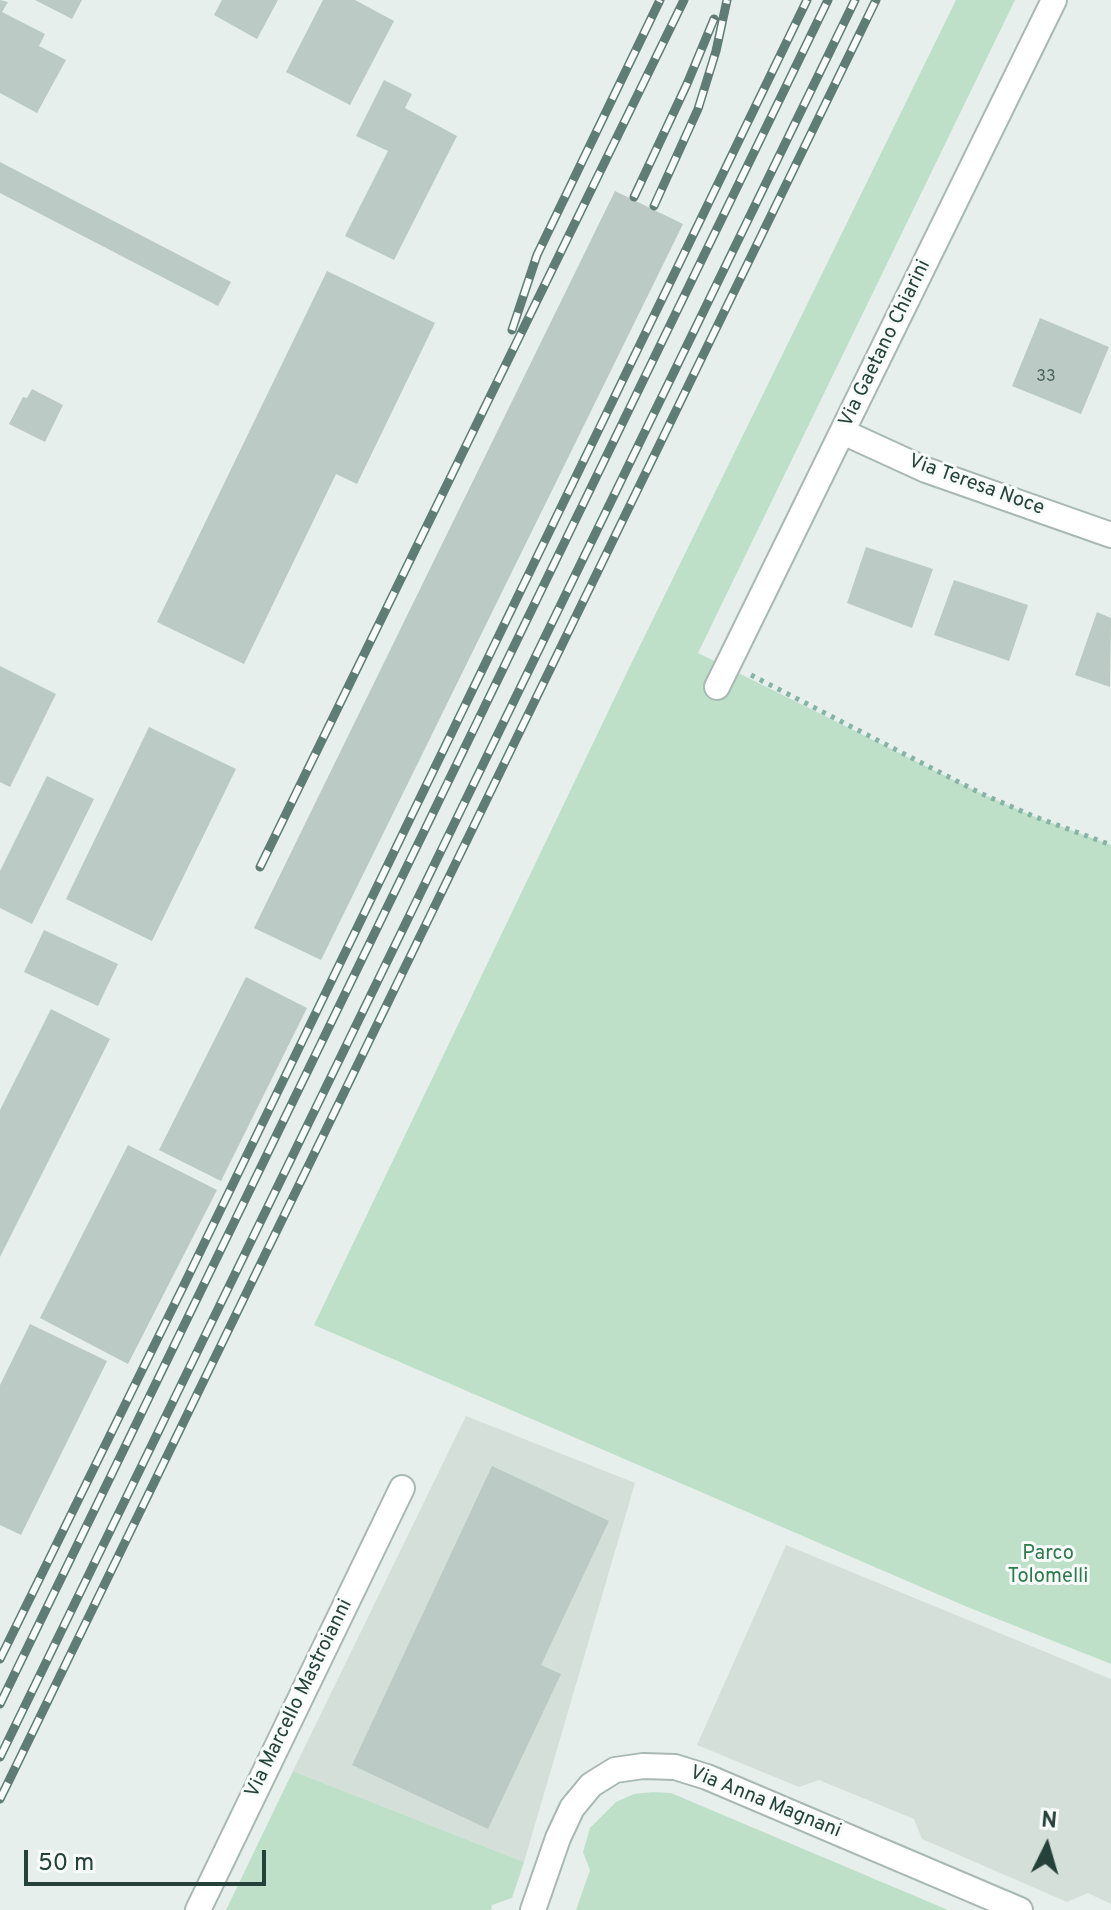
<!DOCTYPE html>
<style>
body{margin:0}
#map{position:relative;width:1111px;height:1910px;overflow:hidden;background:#e6efeb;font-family:Overpass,sans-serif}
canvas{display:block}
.north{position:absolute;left:1007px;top:1806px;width:80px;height:80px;-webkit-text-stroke:6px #f7fbf9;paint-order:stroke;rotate:5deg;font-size:22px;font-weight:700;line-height:32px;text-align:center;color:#24423a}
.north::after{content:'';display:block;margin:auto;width:28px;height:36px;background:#24423a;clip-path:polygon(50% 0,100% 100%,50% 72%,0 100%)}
.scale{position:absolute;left:24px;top:1850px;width:242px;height:36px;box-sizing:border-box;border:4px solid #24423a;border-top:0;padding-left:10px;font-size:24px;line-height:28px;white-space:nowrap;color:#24423a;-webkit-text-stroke:6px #f7fbf9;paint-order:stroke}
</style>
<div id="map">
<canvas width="1111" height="1910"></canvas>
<div class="north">N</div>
<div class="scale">50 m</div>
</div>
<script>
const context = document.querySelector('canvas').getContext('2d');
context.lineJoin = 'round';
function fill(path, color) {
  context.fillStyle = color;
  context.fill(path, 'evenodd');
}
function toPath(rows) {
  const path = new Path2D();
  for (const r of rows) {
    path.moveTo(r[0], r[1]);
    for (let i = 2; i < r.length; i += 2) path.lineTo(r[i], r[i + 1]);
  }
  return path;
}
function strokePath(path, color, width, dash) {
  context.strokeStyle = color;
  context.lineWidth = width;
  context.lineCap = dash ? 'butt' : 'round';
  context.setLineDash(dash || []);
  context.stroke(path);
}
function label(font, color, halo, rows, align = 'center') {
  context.font = font + ' Overpass,sans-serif';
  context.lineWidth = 6;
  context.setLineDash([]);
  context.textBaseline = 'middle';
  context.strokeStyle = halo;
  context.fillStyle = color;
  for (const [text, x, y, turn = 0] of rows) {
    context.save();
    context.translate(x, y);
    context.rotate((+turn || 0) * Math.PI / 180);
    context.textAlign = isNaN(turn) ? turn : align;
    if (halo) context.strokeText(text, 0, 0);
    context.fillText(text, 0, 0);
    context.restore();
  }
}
const built = toPath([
 [466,1416,635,1483,524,1862,293,1771],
 [786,1545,1111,1679,1111,1904,1088,1893,1067,1902,922,1839,914,1819,819,1780,799,1787,697,1745]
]);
const green = toPath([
 [956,0,1015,0,698,653,980,793,1033,816,1111,845,1111,1664,965,1606,314,1325,631,664],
 [293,1771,524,1862,512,1898,492,1905,491,1910,226,1910],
 [653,1792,671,1793,948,1910,576,1910,590,1870,583,1852,590,1828,616,1802,634,1794]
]);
const building = toPath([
 [0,0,8,2,2,12,45,34,39,46,66,60,37,113,0,93],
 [35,0,82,0,72,19],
 [222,0,278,0,257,39,214,15],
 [323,0,355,0,394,21,350,105,286,72],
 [384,80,412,94,405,108,457,136,394,260,345,236,388,151,356,136],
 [0,162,231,282,218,306,0,193],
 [615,191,683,224,321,960,254,928],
 [327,271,435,323,357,484,336,474,244,664,157,622],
 [1040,318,1109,347,1081,414,1012,386],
 [32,389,63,405,45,442,9,424,23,397,27,398],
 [866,547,933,569,912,628,847,603],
 [954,580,1028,605,1009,661,934,635],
 [1097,612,1111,618,1110,687,1075,675],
 [0,666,56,694,10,787,0,782],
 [149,727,236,769,152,941,66,899],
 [47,776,94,799,32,924,0,908,0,871],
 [44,930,118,964,98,1006,24,972],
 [246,977,307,1008,221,1181,159,1150],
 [51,1009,110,1039,0,1257,0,1110],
 [128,1145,217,1190,128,1364,40,1318],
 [30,1324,107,1361,21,1535,0,1525,0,1385],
 [492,1466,609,1521,541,1665,561,1674,488,1829,352,1765]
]);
const path = toPath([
 [751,675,980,793,1033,816,1111,845]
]);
const street = toPath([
 [843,432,926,470,1111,535],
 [717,687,1054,0],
 [198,1910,402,1488],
 [533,1910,558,1838,572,1808,591,1785,615,1770,643,1766,675,1767,707,1777,1020,1910]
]);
const rail = toPath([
 [634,197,687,84,714,19],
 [654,206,698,109,716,51,727,0],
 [512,330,537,255,660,0],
 [260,867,684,0],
 [0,1659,183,1287,807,0],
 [0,1704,828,0],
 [0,1757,855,0],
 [0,1799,876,0]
]);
const numberNames = [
 ["33",1046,378]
];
const streetNames = [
 ["Via Gaetano Chiarini",886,344,-64],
 ["Via Teresa Noce",976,486,20],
 ["Via Marcello Mastroianni",300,1699,-64],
 ["Via Anna Magnani",765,1803,22]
];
const parkNames = [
 ["Parco",1048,1555],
 ["Tolomelli",1048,1578]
];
fill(built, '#d4dfda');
fill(green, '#bfe0c8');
fill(building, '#bbcac4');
strokePath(street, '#a8b8b2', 28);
strokePath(path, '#86b3a5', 5, [4, 6]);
strokePath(street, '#fff', 24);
strokePath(rail, '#5f7d75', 9);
strokePath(rail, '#f7fbf9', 6, [18]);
label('16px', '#4a645c', null, numberNames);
label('20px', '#24423a', '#f7fbf9', streetNames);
label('20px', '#2d7a4b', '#f7fbf9', parkNames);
</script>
